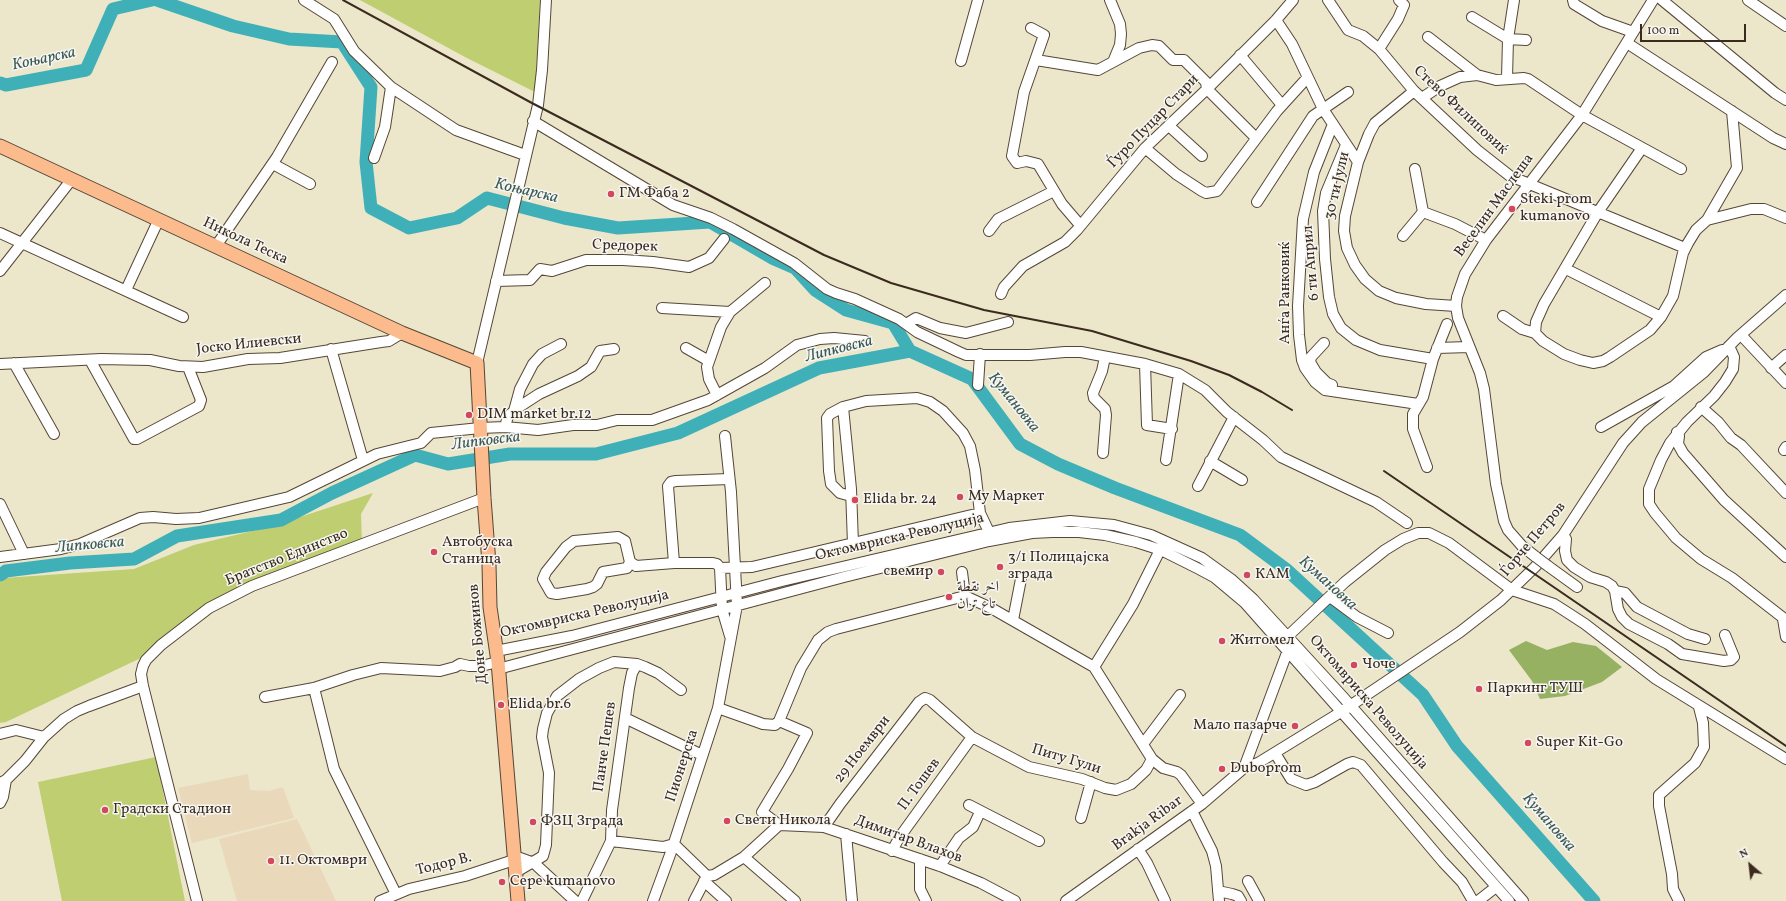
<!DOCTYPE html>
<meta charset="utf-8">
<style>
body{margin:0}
#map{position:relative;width:1786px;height:901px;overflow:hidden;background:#ece6cb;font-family:Vollkorn,serif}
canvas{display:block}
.north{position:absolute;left:1730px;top:845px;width:40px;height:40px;-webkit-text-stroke:3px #f6f6f2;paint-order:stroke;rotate:332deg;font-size:11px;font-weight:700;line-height:16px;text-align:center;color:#3b2a1e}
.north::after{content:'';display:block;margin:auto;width:14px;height:18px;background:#3b2a1e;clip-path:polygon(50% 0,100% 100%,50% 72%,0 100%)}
.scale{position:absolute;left:1640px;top:24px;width:106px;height:18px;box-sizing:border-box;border:2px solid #3b2a1e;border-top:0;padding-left:5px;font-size:12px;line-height:14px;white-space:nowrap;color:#3b2a1e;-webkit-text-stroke:3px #f6f6f2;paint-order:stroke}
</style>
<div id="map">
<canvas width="1786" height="901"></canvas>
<div class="north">N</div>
<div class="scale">100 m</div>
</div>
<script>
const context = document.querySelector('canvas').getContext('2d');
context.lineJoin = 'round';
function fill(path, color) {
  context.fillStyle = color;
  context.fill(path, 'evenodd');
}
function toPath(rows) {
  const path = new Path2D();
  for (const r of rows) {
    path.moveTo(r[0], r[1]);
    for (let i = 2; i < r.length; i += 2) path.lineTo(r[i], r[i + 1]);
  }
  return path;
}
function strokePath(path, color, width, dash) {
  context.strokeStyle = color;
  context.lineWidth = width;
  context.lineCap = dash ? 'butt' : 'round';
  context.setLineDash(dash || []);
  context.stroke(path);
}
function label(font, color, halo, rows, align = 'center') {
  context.font = font + ' Vollkorn,Amiri,serif';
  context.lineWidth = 3;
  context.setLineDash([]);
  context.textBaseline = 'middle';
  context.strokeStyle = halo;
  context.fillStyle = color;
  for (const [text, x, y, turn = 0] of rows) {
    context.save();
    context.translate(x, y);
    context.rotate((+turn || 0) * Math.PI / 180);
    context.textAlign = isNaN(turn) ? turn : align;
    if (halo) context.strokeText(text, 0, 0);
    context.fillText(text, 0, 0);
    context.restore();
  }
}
const built = toPath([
 [248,774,250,790,269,791,283,787,294,818,192,843,178,788],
 [297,819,336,901,237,901,219,839]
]);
const green = toPath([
 [360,0,540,0,535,92,465,57],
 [373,493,361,514,362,545,245,583,145,656,6,722,0,723,0,582,4,578,134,569,194,545,273,526],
 [156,757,185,901,62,901,38,782]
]);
const forest = toPath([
 [1526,641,1547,650,1573,642,1596,646,1622,667,1602,682,1565,696,1540,699,1532,681,1509,650]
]);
const river = toPath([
 [157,0,233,26,289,39,342,42,371,87,366,162,371,208,409,228,457,218,487,198,564,218,618,228,710,222,772,258,795,268,815,290,846,310,893,323,910,351],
 [0,83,6,85,86,70,113,9,152,0],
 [910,351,972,379,1020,444,1058,464,1115,488,1240,535,1287,570,1423,695,1457,746,1594,901],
 [0,575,6,571,70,563,134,559,177,536,281,520,332,493,415,455,448,464,510,454,596,454,678,433,819,368,910,351]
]);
const minor = toPath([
 [304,0,334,19,354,51,391,87,456,130,525,155],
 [1110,0,1120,24,1121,34,1120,45,1113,62],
 [1328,0,1348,30,1363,36,1379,49,1414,91,1477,150,1510,176,1685,248],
 [1573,0,1574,4,1602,21,1633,32],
 [1662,0,1775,93,1786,100],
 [1748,0,1786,26],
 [1472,17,1508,39,1526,40],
 [1276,20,1292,44,1323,109,1358,162],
 [1031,28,1044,35,1024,92,1012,156,1017,163,1026,161,1038,164,1062,204,1080,225],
 [1428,37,1477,75],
 [1627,43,1773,138,1786,144],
 [1379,49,1398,19,1404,5,1399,0],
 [1240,55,1282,105],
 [1036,60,1098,70,1139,48,1152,45,1159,46,1173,60,1184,60,1206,82,1207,89,1256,138],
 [961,61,978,0],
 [1507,78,1508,39,1514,0],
 [1414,91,1375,123,1369,134,1358,162,1345,216,1344,231,1347,248,1355,265,1365,279,1379,291,1396,298,1426,304,1456,306],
 [1422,98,1440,86,1460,77,1477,75,1496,80,1524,78,1528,79,1582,115,1681,169],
 [533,121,673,205,711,218,733,229,794,263,827,289,836,293,855,299,899,319,917,332,959,352,966,355,1030,355,1065,352,1081,352,1145,364,1179,374,1205,390,1227,412,1263,440,1281,457,1376,502,1407,523],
 [1333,124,1314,172,1303,219,1298,306,1299,335,1302,360,1305,368,1315,382,1325,390,1418,404],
 [1169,126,1202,156],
 [1346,145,1326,193,1323,211,1325,259,1329,297,1333,314,1341,328,1356,340,1380,350,1433,359],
 [1145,148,1176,174,1202,191,1206,193,1217,191,1277,111,1307,78],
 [374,158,385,127,391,87],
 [273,164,310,184],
 [1415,169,1423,212],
 [1257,202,1313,116,1348,92],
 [1707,220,1751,209,1764,209,1786,218],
 [989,231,998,219,1054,191],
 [0,233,183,317],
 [1403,236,1423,212,1455,224,1486,240],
 [216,246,277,157,332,62],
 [1566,269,1661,317],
 [0,271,72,179],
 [496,281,530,280,540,269,552,271,586,260,623,260,653,262,689,267,709,258,724,239],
 [126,290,159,219],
 [1001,294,1004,287,1023,266,1065,242,1077,230,1145,148,1207,89,1276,20,1293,0],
 [662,308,730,312],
 [1503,316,1522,329,1535,333,1543,341,1564,354,1580,360,1593,363,1603,361,1610,357,1650,330,1661,317,1673,296,1683,253,1688,243,1696,230,1707,220,1737,168,1732,111],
 [906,324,916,318,940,328,966,333,1008,322],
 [1535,333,1536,322,1544,304,1598,212,1642,148],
 [1741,335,1786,383],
 [1324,343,1311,357,1310,362,1316,372,1327,383,1332,385],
 [1729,346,1734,357,1733,369,1725,382,1714,396,1687,422,1670,443,1661,460,1649,489,1649,504,1655,513,1676,538,1701,559,1732,578,1786,620],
 [686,348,709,361],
 [1437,348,1469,347],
 [331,349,363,460],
 [90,360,134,439,137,439,199,406,201,400,188,367],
 [14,363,54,434],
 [477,363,538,105,542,70,546,0],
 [0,364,101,359,150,360,179,366,203,367,248,359,280,358,381,342,389,341,402,333],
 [1145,364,1147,425,1172,429],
 [1771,368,1786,355],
 [978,385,980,354],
 [717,395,709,379,707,367,721,327,730,312,765,283],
 [843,407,851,489,853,544],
 [1701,407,1718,422,1731,438,1741,445,1786,493],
 [514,411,520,389,533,364,542,354,561,344],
 [505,427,508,416,519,407,539,394,578,376,591,367,600,351,614,349],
 [1601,427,1674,386,1706,357,1722,350],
 [1677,432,1679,436,1678,444,1683,453,1724,500,1786,557],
 [1784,450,1786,447],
 [1103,453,1106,415,1105,409,1094,398,1093,393,1102,371,1105,357],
 [1166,460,1179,374],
 [1210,461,1242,480],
 [1427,467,1413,429,1413,414,1423,397,1433,359,1447,324],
 [729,479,676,481,671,482,668,486,674,563,713,563,717,564,720,568,752,567,980,513,989,532],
 [1198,486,1234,417],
 [851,496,840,493,831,484,829,471,827,418,830,414,843,407,866,401,917,398,930,402,943,411,963,433,970,446,975,470,980,513],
 [0,504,24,554],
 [1563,535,1566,539,1565,551,1567,560,1574,567,1590,577,1606,582,1612,586,1615,591,1618,609,1622,617,1629,624,1668,644,1682,654,1724,661,1731,660,1734,657,1725,635],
 [0,557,61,549,80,544,140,518,153,517,176,519,199,518,289,497,377,454,421,443,431,433,480,428,505,427,538,430,573,425,597,425,617,420,652,420,708,400,765,368,797,345,820,339,834,338,865,341],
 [1536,557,1522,546,1508,530,1504,521,1496,484,1484,389,1480,373,1458,318,1456,306,1457,297,1465,274,1486,240,1582,115,1653,0],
 [630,562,627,568,603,572,597,584,593,587,587,589,557,594,551,593,543,579,546,572,566,547,574,541,618,537,625,541,630,562,636,566,674,563],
 [1548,566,1577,587],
 [720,568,722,609,730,636],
 [962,572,965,596],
 [1615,591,1625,593,1637,607,1688,634,1705,639],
 [1330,597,1357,617,1388,633],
 [1783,619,1786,637],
 [1013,620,1021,579],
 [1288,636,1345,582,1385,550,1403,539,1418,533,1429,533,1449,543,1512,590,1554,604,1565,611,1585,624,1656,679,1786,759],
 [496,651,572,636,782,581,1009,528,1070,521,1114,525,1151,535,1202,558,1231,579,1253,599,1343,697,1523,901],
 [1094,667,1133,604,1163,544],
 [498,669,844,577,989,541,1032,533,1052,532,1079,532,1105,535,1136,542,1161,550,1199,569,1214,577,1245,603,1509,901],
 [314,688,334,769,396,894],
 [265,697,314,688,353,675,381,668,440,671,455,667,460,664,469,666,481,666,498,662],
 [718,708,763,724,775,725,779,721],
 [625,718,702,755],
 [0,734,16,730,44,737],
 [1143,744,1180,695],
 [1275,753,1291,779,1306,785,1315,782,1347,764,1353,762,1361,765,1443,862,1462,882,1473,901],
 [1244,768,1288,650],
 [0,783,6,780,25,761,44,737,64,719,77,711,89,706,143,686],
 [0,803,3,797,6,780],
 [969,805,1039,841],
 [1192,811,1212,851,1216,866,1219,901],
 [1081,818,1091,782],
 [779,825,762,812,788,769,807,733,779,721,801,668,818,640,828,632,836,629,965,596,991,608,1094,667,1152,759,1163,768,1177,772,1181,775,1202,804],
 [824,827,840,804,919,702,925,698,930,700,972,737,1029,767,1082,779,1105,788,1116,790,1131,784,1146,770,1152,759],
 [846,834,852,901],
 [611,841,663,847,674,844],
 [674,844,707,876,694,901],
 [1138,849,1147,863,1165,901],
 [892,851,899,838,972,737],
 [744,857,795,901],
 [920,859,920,889,926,901],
 [940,866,959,838,973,827,980,812],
 [516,872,543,856,546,845,549,773,542,737,543,729,547,713,557,696,579,679,599,668,614,662,637,664,645,667,658,673,681,690],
 [707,876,714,875,744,857,779,825,824,827,940,866,981,883,1015,901],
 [704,881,726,901],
 [1248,881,1259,901],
 [1218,891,1232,894,1238,896,1241,901],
 [197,901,143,686,141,674,143,666,146,660,161,645,209,608,252,586,484,498],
 [380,901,409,889,465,876,520,858,534,863,575,901],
 [582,901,611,841,612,810,629,688,632,673,637,664],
 [653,901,671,852,718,708,737,605,731,492,725,436],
 [1066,901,1202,804,1244,768,1258,763,1341,712,1460,632,1501,600,1535,567,1563,535,1623,443,1642,422,1704,372,1737,338,1786,295],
 [1478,901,1496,887],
 [1679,901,1673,889,1672,874,1659,806,1659,795,1695,763,1704,747,1703,723,1699,707]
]);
const major = toPath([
 [0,146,402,333,477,363,484,498,489,564,490,607,498,662,518,901]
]);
const rail = toPath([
 [343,0,530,102,824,255,891,283,984,310,1092,331,1191,361,1229,375,1262,392,1292,410],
 [1384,471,1786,746]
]);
const minorBridge = toPath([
 [1536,557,1548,566]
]);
const markers = [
 [611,194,4,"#d1495b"],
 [1512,209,4,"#d1495b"],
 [469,415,4,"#d1495b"],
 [960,497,4,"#d1495b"],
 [855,500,4,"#d1495b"],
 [434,552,4,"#d1495b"],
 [1000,567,4,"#d1495b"],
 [941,572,4,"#d1495b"],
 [1247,575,4,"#d1495b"],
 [949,597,4,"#d1495b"],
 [1222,641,4,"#d1495b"],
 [1354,665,4,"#d1495b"],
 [1479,689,4,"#d1495b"],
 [501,705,4,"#d1495b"],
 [1295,726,4,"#d1495b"],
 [1528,743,4,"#d1495b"],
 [1222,769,4,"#d1495b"],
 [105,810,4,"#d1495b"],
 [727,821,4,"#d1495b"],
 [533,822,4,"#d1495b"],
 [271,861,4,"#d1495b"],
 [502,882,4,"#d1495b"]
];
const streetNames = [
 ["Стево Филиповиќ",1460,111,43],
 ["Ѓуро Пуцар Стари",1154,122,-46],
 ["30 ти Јули",1338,186,-77],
 ["Веселин Маслеша",1495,206,-54],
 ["Никола Теска",245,242,25],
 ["Средорек",625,247,2],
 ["6 ти Април",1312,263,-95],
 ["Анѓа Ранковиќ",1286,293,-90],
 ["Јоско Илиевски",249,345,-6],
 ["Октомвриска Револуција",900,538,-13],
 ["Ѓорче Петров",1534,540,-50],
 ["Братство Единство",287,558,-22],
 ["Октомвриска Револуција",585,615,-13],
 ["Доне Божинов",479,634,-95],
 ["Октомвриска Револуција",1368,703,49],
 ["Панче Пешев",606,747,-82],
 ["29 Ноември",863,750,-52],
 ["Питу Гули",1066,760,17],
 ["Пионерска",683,766,-72],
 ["П. Тошев",920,785,-54],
 ["Brakja Ribar",1148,824,-36],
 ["Димитар Влахов",908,840,20],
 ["Тодор В.",444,865,-14]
];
const poiNames = [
 ["ГМ Фаба 2",619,194],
 ["Steki prom",1520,200],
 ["kumanovo",1520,217],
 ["DIM market br.12",477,415],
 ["Му Маркет",968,497],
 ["Elida br. 24",863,500],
 ["Автобуска",442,543],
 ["Станица",442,560],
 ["3/1 Полицајска",1008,558],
 ["зграда",1008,575],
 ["свемир",933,572,"right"],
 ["КАМ",1255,575],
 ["اخر نقطة",957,588],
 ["تاع تران",957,605],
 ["Житомел",1230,641],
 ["Чоче",1362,665],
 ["Паркинг ТУШ",1487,689],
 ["Elida br.6",509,705],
 ["Мало пазарче",1287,726,"right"],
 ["Super Kit-Go",1536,743],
 ["Duboprom",1230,769],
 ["Градски Стадион",113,810],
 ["Свети Никола",735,821],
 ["ФЗЦ Зграда",541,822],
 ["11. Октомври",279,861],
 ["Cepe kumanovo",510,882]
];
const waterNames = [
 ["Коњарска",44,60,-12],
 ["Коњарска",526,192,13],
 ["Липковска",839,350,-14],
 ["Кумановка",1013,403,51],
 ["Липковска",486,442,-7],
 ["Липковска",90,546,-5],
 ["Кумановка",1327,584,42],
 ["Кумановка",1548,823,49]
];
fill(built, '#ead8ba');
fill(green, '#bece70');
fill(forest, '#96b162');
strokePath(river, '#3fb0b8', 13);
strokePath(minor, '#564638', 12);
strokePath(major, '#564638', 15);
strokePath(minor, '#fff', 10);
strokePath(major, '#fbbb8c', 13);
strokePath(rail, '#3b2a1e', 2);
strokePath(minorBridge, '#564638', 12, []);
strokePath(minorBridge, '#fff', 10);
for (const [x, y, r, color] of markers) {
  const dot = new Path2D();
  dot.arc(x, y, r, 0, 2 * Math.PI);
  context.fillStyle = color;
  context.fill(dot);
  strokePath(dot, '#f6f6f2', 1.5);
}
label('15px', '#3b2a1e', '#f6f6f2', streetNames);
label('15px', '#3b2a1e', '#f6f6f2', poiNames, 'left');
label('italic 16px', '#3c5954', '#f6f6f2', waterNames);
</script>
